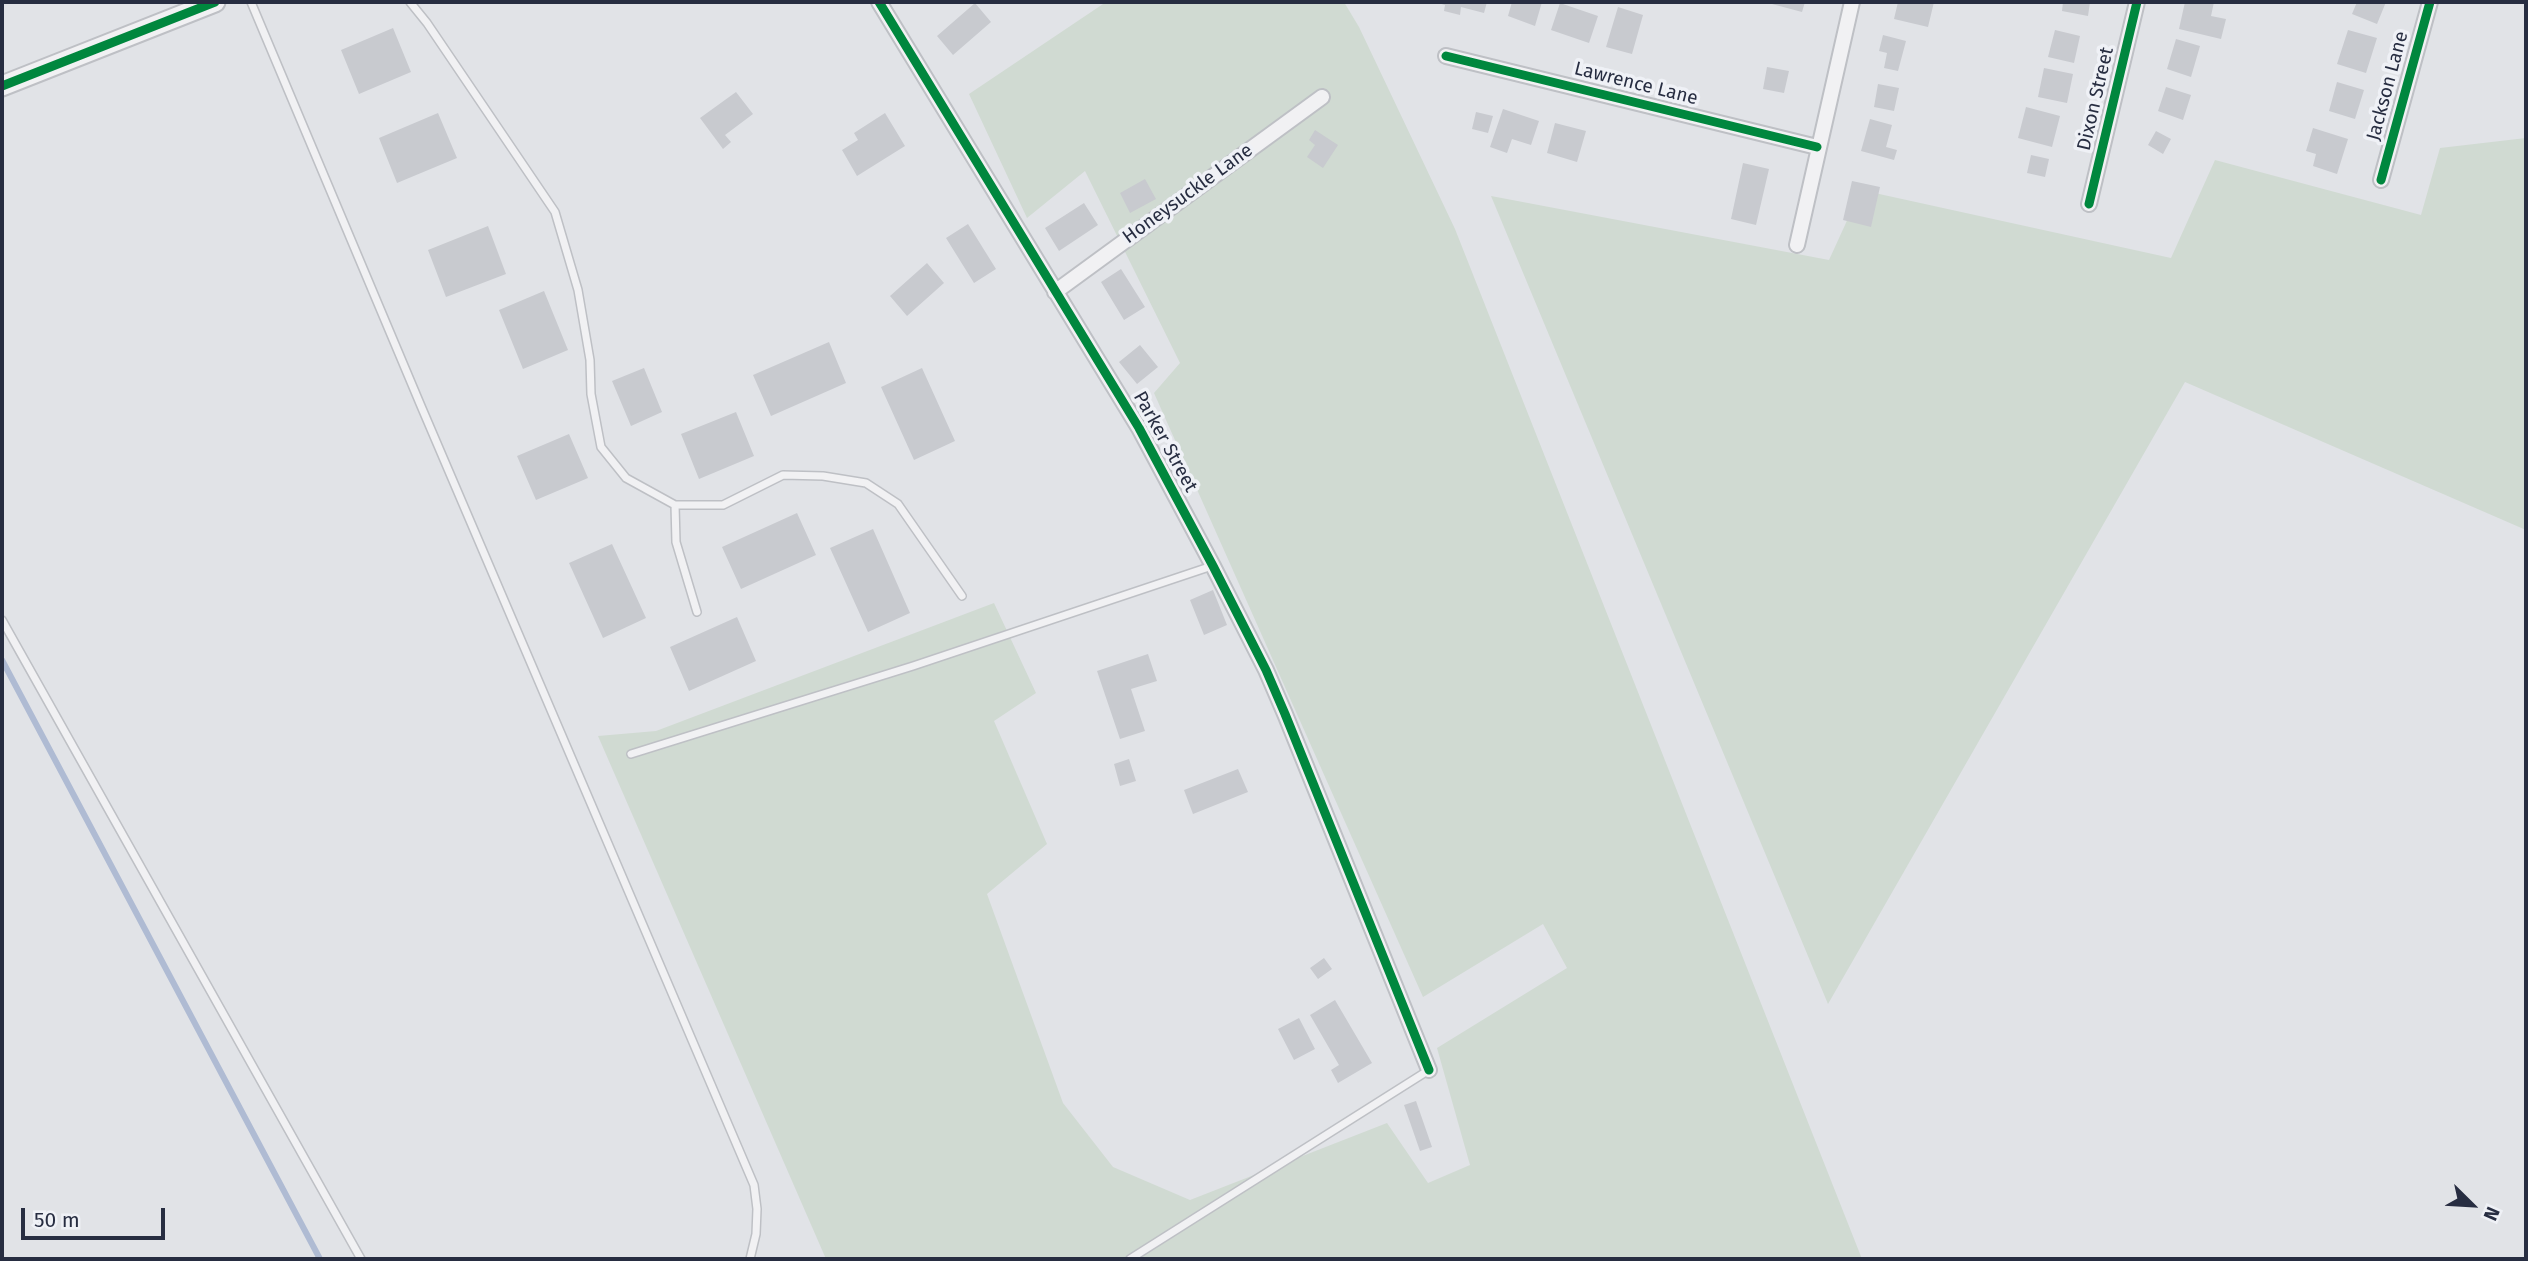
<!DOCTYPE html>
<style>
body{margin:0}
#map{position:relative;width:2528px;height:1261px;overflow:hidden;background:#e1e3e7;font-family:"Fira Sans",sans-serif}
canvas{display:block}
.frame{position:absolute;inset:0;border:4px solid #272d41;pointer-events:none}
.north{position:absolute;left:2437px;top:1170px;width:70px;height:70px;-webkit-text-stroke:5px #eff1f6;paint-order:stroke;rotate:114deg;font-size:19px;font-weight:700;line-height:28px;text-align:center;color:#272d41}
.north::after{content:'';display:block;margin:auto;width:24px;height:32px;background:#272d41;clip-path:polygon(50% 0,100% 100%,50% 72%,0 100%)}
.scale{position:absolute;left:21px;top:1208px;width:144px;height:32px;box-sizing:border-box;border:4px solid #272d41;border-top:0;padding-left:9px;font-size:21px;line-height:24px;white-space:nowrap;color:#272d41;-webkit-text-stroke:5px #eff1f6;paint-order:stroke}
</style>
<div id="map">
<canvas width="2528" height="1261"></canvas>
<div class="frame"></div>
<div class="north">N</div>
<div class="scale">50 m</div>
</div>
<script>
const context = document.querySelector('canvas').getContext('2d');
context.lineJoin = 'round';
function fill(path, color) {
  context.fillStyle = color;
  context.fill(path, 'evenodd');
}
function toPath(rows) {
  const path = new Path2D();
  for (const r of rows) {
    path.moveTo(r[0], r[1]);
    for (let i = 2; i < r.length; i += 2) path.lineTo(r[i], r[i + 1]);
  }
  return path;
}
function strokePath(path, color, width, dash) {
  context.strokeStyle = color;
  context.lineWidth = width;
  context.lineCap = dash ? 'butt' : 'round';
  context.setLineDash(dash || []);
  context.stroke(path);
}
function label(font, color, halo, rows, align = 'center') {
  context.font = font + ' "Fira Sans",sans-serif';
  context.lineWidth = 7;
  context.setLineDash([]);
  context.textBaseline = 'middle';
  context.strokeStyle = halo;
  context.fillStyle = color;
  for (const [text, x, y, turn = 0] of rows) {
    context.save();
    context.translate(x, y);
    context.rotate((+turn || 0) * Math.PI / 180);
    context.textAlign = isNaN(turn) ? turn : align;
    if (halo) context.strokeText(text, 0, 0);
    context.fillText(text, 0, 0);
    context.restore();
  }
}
const green = toPath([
 [1106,2,1344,2,1359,27,1455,229,1862,1259,826,1259,598,736,656,731,994,603,1036,693,994,721,1047,844,987,894,1063,1103,1113,1167,1190,1200,1387,1123,1428,1183,1470,1165,1437,1048,1567,968,1543,924,1423,997,1154,393,1180,363,1085,171,1027,218,969,94],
 [2526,138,2526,530,2185,382,1828,1004,1491,196,1829,260,1861,190,2171,258,2215,160,2421,215,2440,148]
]);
const stream = toPath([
 [2,660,320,1259]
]);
const building = toPath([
 [1434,2,1487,2,1484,13,1461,7,1460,15,1444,11,1445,5],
 [1512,2,1542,2,1535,26,1508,16],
 [1773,2,1805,2,1802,12,1772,4],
 [1898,2,1934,2,1928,27,1894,19],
 [2063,2,2090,2,2088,16,2062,11],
 [2185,2,2214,2,2211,16,2226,19,2221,39,2179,29],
 [2357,2,2386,2,2377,24,2352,14],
 [975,3,991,22,953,55,937,36],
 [1560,3,1598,16,1589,43,1551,30],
 [1618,7,1643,15,1632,54,1606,47],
 [393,28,411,72,359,94,341,50],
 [2055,30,2080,36,2074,63,2048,57],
 [2348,30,2377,38,2366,73,2337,64],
 [1883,35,1906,41,1898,71,1884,68,1887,53,1879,51],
 [2176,39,2200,46,2191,77,2167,69],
 [1767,67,1789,71,1784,93,1763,89],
 [2044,68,2073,74,2067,103,2038,97],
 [2337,82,2364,90,2355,119,2329,111],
 [1878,84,1899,88,1894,111,1874,107],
 [2166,87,2191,95,2183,120,2158,111],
 [736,92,753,114,725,135,731,142,723,149,700,118],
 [2026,107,2060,116,2052,147,2018,138],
 [1503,109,1539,121,1531,145,1512,139,1507,153,1490,147],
 [1476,112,1493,116,1488,133,1472,129],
 [438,113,457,158,397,183,379,138],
 [885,113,905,146,857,176,842,150,858,140,854,133],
 [1870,119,1892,125,1886,147,1897,150,1894,160,1861,151],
 [1555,123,1586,131,1577,162,1547,153],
 [2313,128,2348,139,2337,174,2313,166,2316,154,2306,151],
 [1315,130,1338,145,1323,168,1307,157,1315,145,1309,140],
 [2156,131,2171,139,2163,154,2148,145],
 [2031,155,2049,159,2045,177,2027,173],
 [1743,163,1769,169,1756,225,1731,219],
 [1145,179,1156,199,1130,213,1120,193],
 [1852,181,1880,187,1871,227,1843,220],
 [1084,203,1098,225,1059,251,1045,228],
 [968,224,996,269,974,283,946,238],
 [488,226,506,274,446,297,428,250],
 [927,263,944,283,907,316,890,296],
 [1121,269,1145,307,1124,320,1101,282],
 [544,291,568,350,523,369,499,310],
 [829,342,846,383,771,416,753,375],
 [1140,345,1158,367,1137,384,1119,362],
 [644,368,662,412,631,426,612,381],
 [922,368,955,441,914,460,881,387],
 [736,412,754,456,699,479,681,434],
 [569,434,588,478,536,500,517,456],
 [797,513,816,555,741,589,722,547],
 [873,529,910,613,868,632,830,548],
 [612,544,646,618,603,638,569,563],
 [1213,590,1227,625,1204,635,1190,600],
 [737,617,756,661,689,691,670,647],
 [1148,654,1157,681,1131,689,1145,731,1120,739,1097,671],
 [1129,759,1136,781,1120,786,1114,764],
 [1238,769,1248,792,1193,814,1184,790],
 [1324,958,1332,969,1318,979,1310,968],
 [1335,1000,1372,1063,1338,1083,1331,1070,1339,1065,1310,1015],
 [1299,1018,1315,1049,1294,1060,1278,1029],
 [1416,1101,1432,1147,1420,1151,1404,1105]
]);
const service = toPath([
 [251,2,421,406,754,1185,757,1209,756,1234,750,1259],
 [410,2,427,23,555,212,578,290,590,360,591,394,601,447,626,478,675,505,723,505,783,475,823,476,866,483,898,504,962,596],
 [675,505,676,542,697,612],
 [2,620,361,1259],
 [631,754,913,666,1212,566],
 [1130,1259,1429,1070]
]);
const minor = toPath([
 [879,2,1139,428,1213,566,1266,670,1285,714,1429,1070],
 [1446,56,1817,147],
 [2381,180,2430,2],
 [2089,204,2137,2],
 [1797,245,1852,2],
 [1055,292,1322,97]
]);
const tertiary = toPath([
 [2,86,215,2]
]);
const cycleway = toPath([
 [879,2,1139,428,1213,566,1266,670,1285,714,1429,1070],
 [1446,56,1817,147],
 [2,86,215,2],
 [2381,180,2430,2],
 [2089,204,2137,2]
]);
const streetNames = [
 ["Lawrence Lane",1636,84,14],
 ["Jackson Lane",2388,86,-75],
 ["Dixon Street",2096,99,-77],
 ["Honeysuckle Lane",1188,194,-36],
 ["Parker Street",1165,442,61]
];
fill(green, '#d0dad2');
strokePath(stream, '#afbbd3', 6);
fill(building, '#c8cacf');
strokePath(service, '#bec0c5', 10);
strokePath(minor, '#bec0c5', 18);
strokePath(tertiary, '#bec0c5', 23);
strokePath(service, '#f1f1f3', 7);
strokePath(minor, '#f1f1f3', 14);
strokePath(tertiary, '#f1f1f3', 19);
strokePath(cycleway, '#00873e', 9);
label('19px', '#272d41', '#eff1f6', streetNames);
</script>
